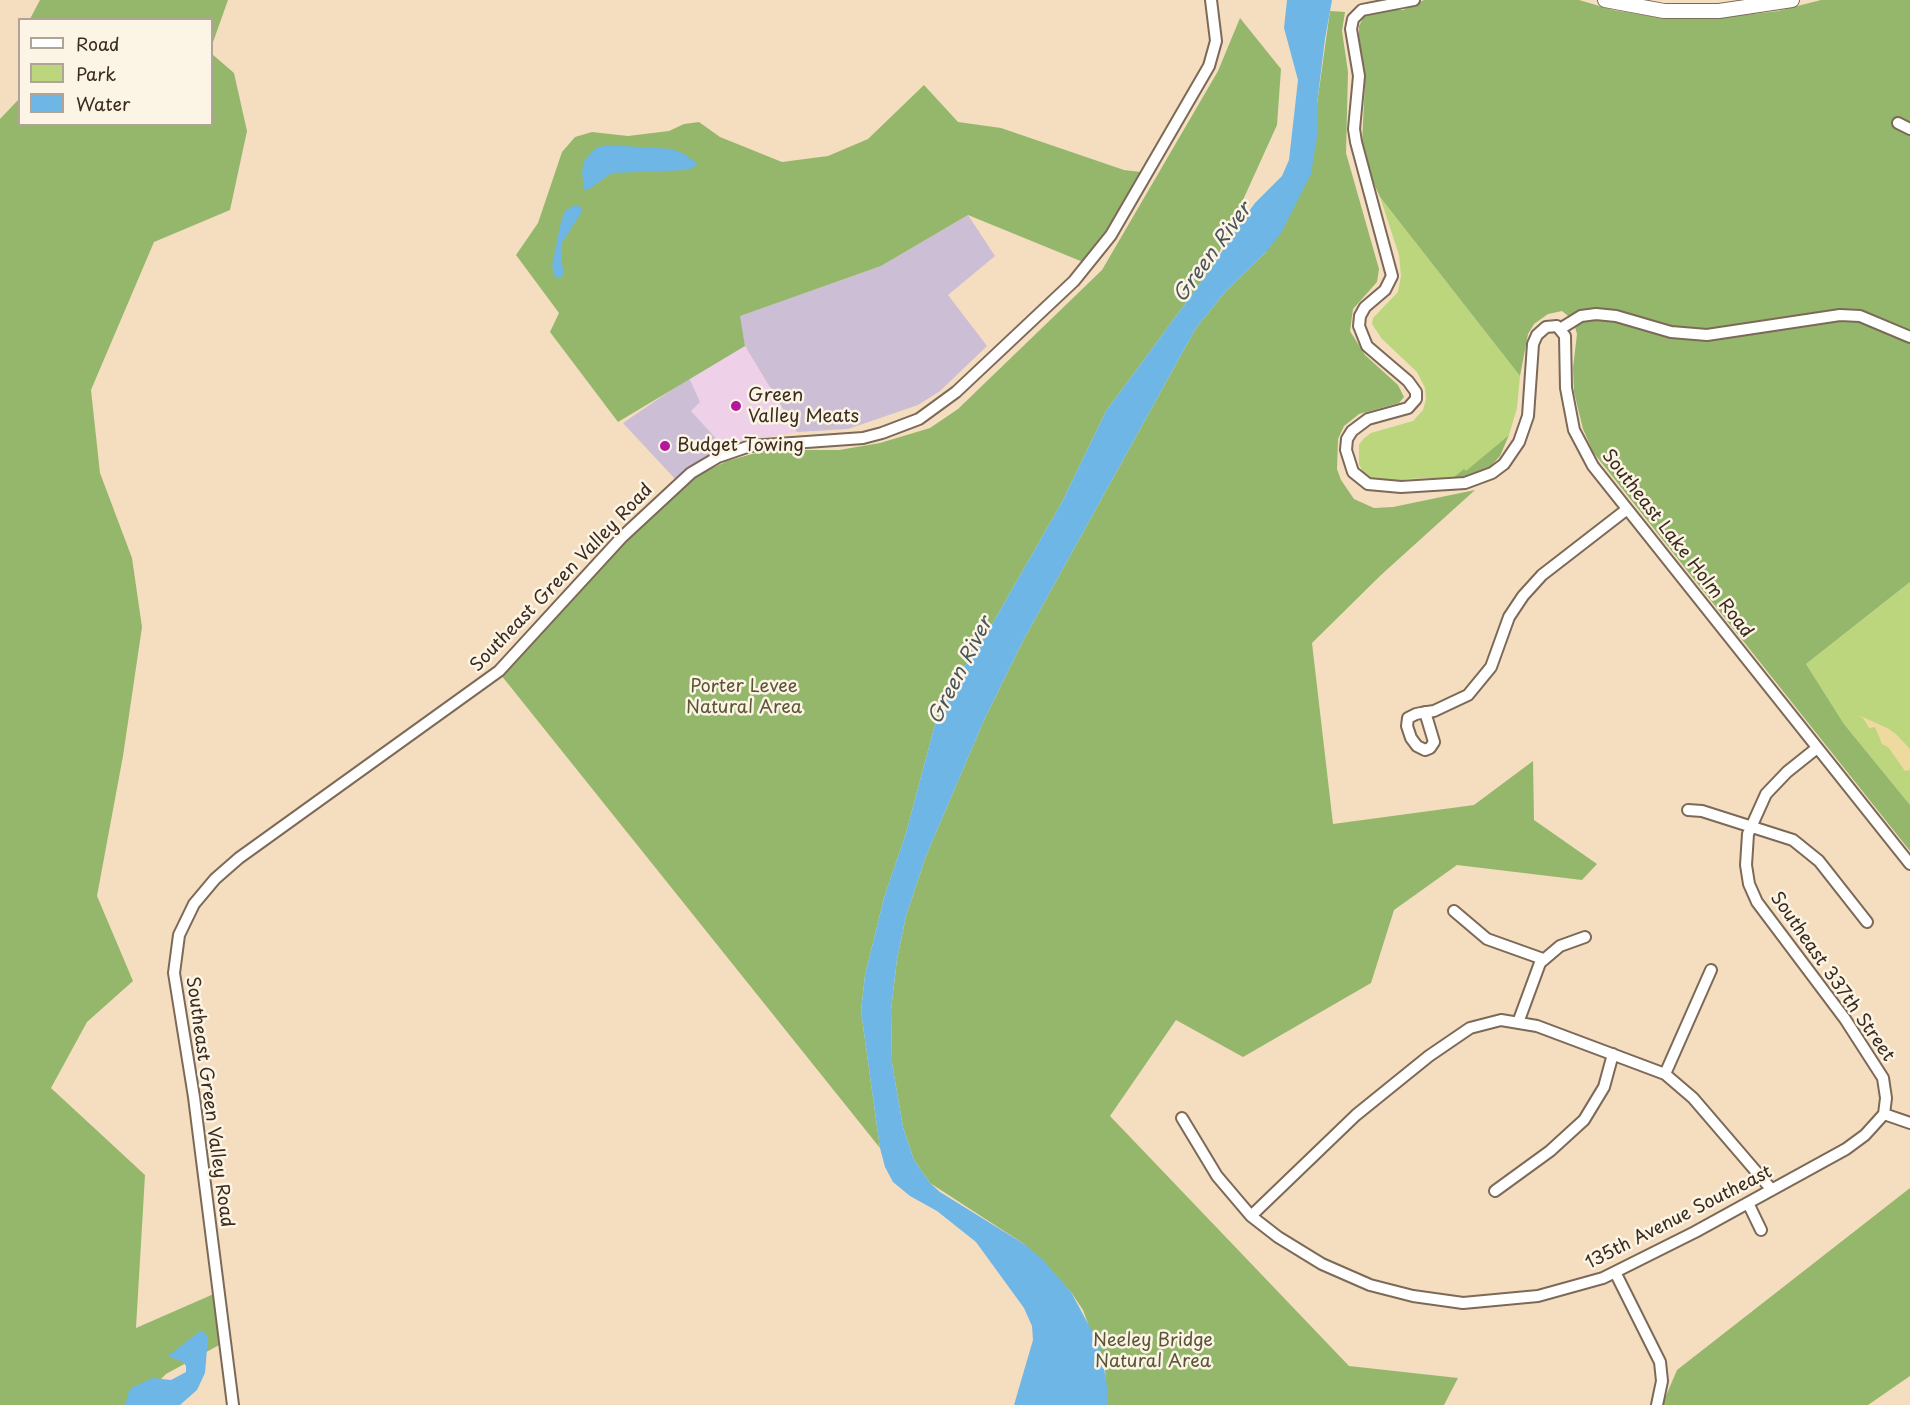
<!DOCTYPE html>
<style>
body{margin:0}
#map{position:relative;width:1910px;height:1405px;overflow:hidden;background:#f5ddc0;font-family:"Playpen Sans",sans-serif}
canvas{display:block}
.legend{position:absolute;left:18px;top:18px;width:195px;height:108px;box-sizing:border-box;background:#fcf5e5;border:2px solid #afa495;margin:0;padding:8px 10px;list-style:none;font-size:18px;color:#3b2a1e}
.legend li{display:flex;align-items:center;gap:12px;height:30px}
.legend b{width:30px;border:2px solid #afa495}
</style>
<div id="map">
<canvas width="1910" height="1405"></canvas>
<ul class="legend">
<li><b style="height:8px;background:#fff"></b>Road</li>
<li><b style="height:16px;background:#bbd67c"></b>Park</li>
<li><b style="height:16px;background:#6eb6e6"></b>Water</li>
</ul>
</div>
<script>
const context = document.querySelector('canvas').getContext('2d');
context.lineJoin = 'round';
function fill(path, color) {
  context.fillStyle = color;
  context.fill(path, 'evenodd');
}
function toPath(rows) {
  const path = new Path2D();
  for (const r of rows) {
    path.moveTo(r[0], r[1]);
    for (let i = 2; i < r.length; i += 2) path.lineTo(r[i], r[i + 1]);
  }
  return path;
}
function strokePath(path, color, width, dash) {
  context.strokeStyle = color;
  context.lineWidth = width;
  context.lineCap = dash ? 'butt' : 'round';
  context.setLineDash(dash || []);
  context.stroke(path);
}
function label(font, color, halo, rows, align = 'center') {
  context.font = font + ' "Playpen Sans",sans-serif';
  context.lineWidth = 5;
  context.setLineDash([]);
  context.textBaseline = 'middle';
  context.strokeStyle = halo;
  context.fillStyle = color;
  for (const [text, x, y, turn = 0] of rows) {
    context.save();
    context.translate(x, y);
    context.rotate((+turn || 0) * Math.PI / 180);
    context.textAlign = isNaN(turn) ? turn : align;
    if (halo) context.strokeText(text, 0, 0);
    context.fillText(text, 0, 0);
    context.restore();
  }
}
const built = toPath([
 [745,346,797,432,722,445,691,411,689,378]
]);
const industrial = toPath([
 [968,215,995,256,948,295,987,346,940,391,918,405,848,429,797,432,745,346,739,316,881,266],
 [689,378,700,402,691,411,722,445,676,480,623,423]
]);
const green = toPath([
 [1380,197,1520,376,1517,408,1509,435,1466,472,1464,470,1448,482,1429,478,1407,479,1389,484,1367,480,1359,464,1359,445,1363,439,1371,433,1413,421,1423,410,1426,399,1425,388,1417,372,1382,339,1372,324,1373,318,1398,292,1401,276,1399,255],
 [1910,582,1910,805,1844,724,1806,664]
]);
const forest = toPath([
 [40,0,228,0,212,45,212,20,30,19],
 [1424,0,1579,0,1613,10,1663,18,1719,18,1778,11,1821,0,1910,0,1910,582,1806,664,1844,724,1910,805,1910,851,1593,452,1583,429,1574,392,1573,368,1577,334,1573,320,1562,311,1548,314,1534,324,1528,334,1520,376,1380,197,1371,177,1362,144,1365,81,1359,41,1359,26,1365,14,1375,10,1403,10],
 [1330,11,1345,12,1342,31,1348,72,1346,153,1379,269,1377,282,1353,309,1350,331,1365,355,1398,385,1404,397,1399,403,1359,414,1344,426,1338,439,1337,469,1341,480,1354,499,1374,508,1393,507,1475,490,1381,575,1312,643,1333,824,1474,805,1533,761,1534,820,1597,864,1582,880,1457,865,1394,910,1371,983,1243,1057,1176,1020,1110,1116,1349,1366,1458,1378,1444,1405,1107,1405,1105,1370,1083,1310,1071,1292,1024,1244,930,1183,914,1160,903,1127,892,1063,891,1010,897,959,906,916,926,856,985,718,1023,641,1196,328,1226,291,1266,252,1317,137,1317,104],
 [1240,18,1281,69,1277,125,1213,266,1106,411,1062,502,991,626,954,682,934,728,906,833,884,898,865,975,861,1011,880,1148,501,675,614,551,674,493,697,476,727,461,752,454,777,450,839,450,880,443,930,428,958,409,1102,270,1218,71],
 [212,54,234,73,247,131,230,210,154,242,91,390,100,473,132,558,142,627,123,756,97,896,133,981,87,1022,51,1088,145,1175,136,1328,216,1293,221,1344,166,1374,135,1405,0,1405,0,119,19,99,20,124,212,124],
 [924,85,958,122,1001,128,1124,170,1141,172,1109,226,1083,262,968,215,881,266,740,316,745,346,618,422,550,332,559,313,516,255,538,223,562,152,575,137,592,132,628,136,669,131,684,124,699,122,720,137,782,162,828,156,868,139],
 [1509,435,1500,456,1489,468,1474,477,1448,482,1464,469,1466,471],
 [1910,1188,1910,1376,1868,1405,1662,1405,1677,1370]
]);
const sand = toPath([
 [1858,716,1863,717,1889,729,1897,735,1910,749,1910,770,1905,771,1888,747,1882,744,1875,727,1869,728,1863,718]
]);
const water = toPath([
 [1287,0,1332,0,1325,39,1317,104,1317,137,1311,174,1281,233,1266,252,1226,291,1196,328,1023,641,985,718,926,856,906,916,897,959,891,1010,892,1063,903,1127,914,1160,930,1183,940,1192,1024,1244,1042,1259,1071,1292,1100,1346,1108,1391,1107,1405,1014,1405,1033,1340,1032,1326,1024,1308,976,1242,937,1211,910,1196,893,1182,885,1167,880,1148,861,1011,865,975,884,898,906,833,934,728,954,682,991,626,1062,502,1106,411,1213,266,1238,226,1255,203,1282,176,1289,160,1298,80,1284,28],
 [607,145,672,149,684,154,698,164,688,170,612,173,589,189,584,189,582,172,584,161,596,148],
 [575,205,581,207,581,213,562,243,561,261,564,272,561,278,555,277,552,266,561,222,565,211],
 [199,1332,204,1332,208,1337,205,1373,197,1390,180,1405,125,1405,129,1391,133,1387,153,1378,171,1380,186,1372,186,1366,183,1362,168,1356]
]);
const minor = toPath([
 [1414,0,1362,10,1353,19,1351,29,1359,76,1354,129,1356,142,1392,276,1385,290,1365,307,1360,316,1359,326,1367,346,1408,381,1416,392,1416,399,1408,408,1368,419,1352,431,1347,439,1346,450,1353,472,1368,484,1401,487,1465,483,1492,473,1504,464,1519,442,1528,416,1533,344,1537,335,1546,327,1557,326,1565,336,1566,388,1574,430,1593,466,1910,864],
 [1898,123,1910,129],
 [1560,329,1581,316,1596,314,1616,316,1671,332,1707,335,1840,315,1860,316,1910,337],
 [1425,712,1434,742,1430,748,1425,750,1417,746,1411,738,1407,726,1408,718,1416,714,1421,713,1434,711,1468,695,1491,667,1509,617,1523,596,1542,575,1626,510],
 [1688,810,1702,811,1793,840,1819,861,1867,922],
 [1454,911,1487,939,1543,959],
 [1519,1020,1540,963,1560,946,1585,937],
 [1665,1074,1711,970],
 [1884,1114,1910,1123],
 [1182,1118,1217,1176,1251,1216,1278,1237,1322,1264,1370,1285,1413,1296,1463,1303,1538,1296,1603,1278,1695,1232,1846,1149,1865,1135,1884,1114,1886,1098,1883,1078,1845,1019,1757,902,1749,884,1746,865,1748,834,1766,794,1787,772,1817,748],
 [1495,1191,1550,1151,1584,1120,1604,1087,1613,1054],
 [1748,1203,1761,1230],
 [1251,1216,1356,1115,1429,1056,1470,1028,1501,1020,1537,1026,1665,1074,1693,1098,1772,1190],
 [1615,1272,1660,1362,1662,1381,1657,1405],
 [233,1405,194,1097,174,973,179,935,194,904,215,879,239,858,499,671,622,537,691,473,718,457,750,446,863,438,882,433,919,419,956,392,1074,281,1111,235,1209,66,1216,41,1211,0]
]);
const major = toPath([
 [1605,0,1664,11,1719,11,1792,0]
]);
const markers = [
 [736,406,6,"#b5179e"],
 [665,446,6,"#b5179e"]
];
const poiNames = [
 ["Green",748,396],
 ["Valley Meats",748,417],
 ["Budget Towing",677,446]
];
const streetNames = [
 ["Southeast Lake Holm Road",1677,544,52],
 ["Southeast Green Valley Road",562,578,-46],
 ["Southeast 337th Street",1832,977,55],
 ["Southeast Green Valley Road",209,1102,82],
 ["135th Avenue Southeast",1679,1218,-27]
];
const parkNames = [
 ["Porter Levee",744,687],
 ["Natural Area",744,708],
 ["Neeley Bridge",1153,1341],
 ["Natural Area",1153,1362]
];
const waterNames = [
 ["Green River",1213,253,-54],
 ["Green River",961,671,-63]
];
fill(built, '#eed0e8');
fill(industrial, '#ccbed4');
fill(green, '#bbd67c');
fill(forest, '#94b76c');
fill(sand, '#eeda9e');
fill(water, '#6eb6e6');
strokePath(minor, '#7c6957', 14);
strokePath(major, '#7c6957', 16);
strokePath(minor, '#fff', 10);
strokePath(major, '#fff', 14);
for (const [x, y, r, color] of markers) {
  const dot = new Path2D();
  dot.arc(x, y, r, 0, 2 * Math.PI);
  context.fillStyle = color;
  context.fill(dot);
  strokePath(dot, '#fcf5e5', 2);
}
label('18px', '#3b2a1e', '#fcf5e5', poiNames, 'left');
label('18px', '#3b2a1e', '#fcf5e5', streetNames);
label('18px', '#5b5536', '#fcf5e5', parkNames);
label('italic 20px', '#4a545a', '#fcf5e5', waterNames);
</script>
